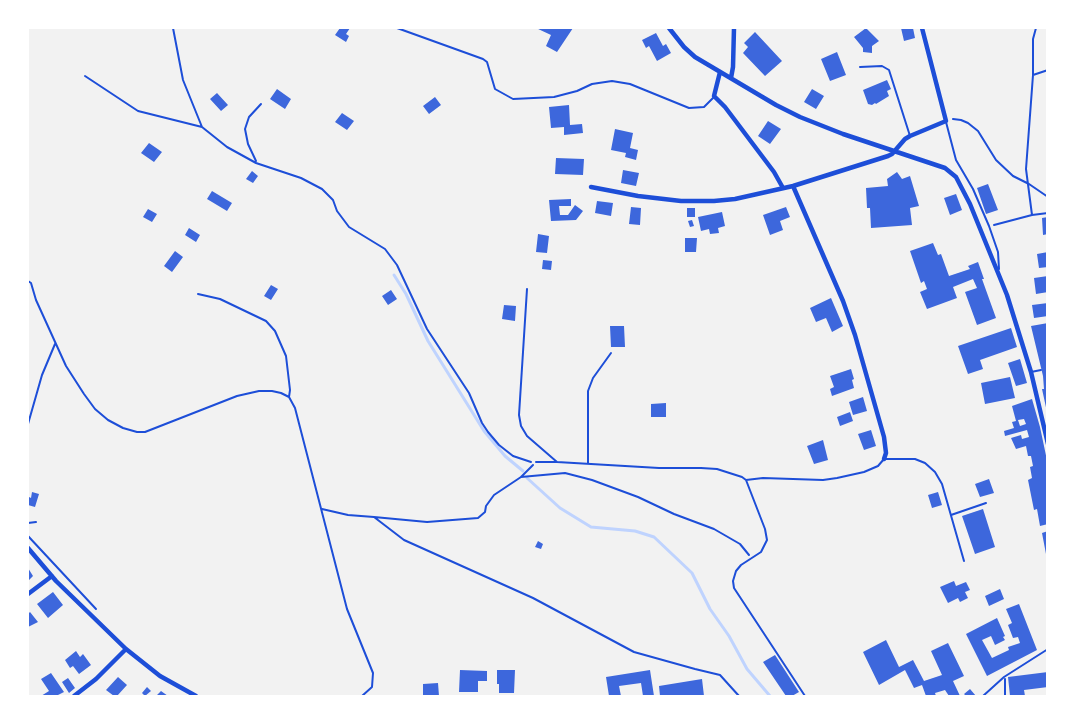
<!DOCTYPE html>
<style>
body{margin:0}
#map{position:relative;width:1075px;height:724px;overflow:hidden;background:#f2f2f2;font-family:"Fira Sans",sans-serif}
canvas{display:block}
.frame{position:absolute;inset:0;border:29px solid #fff;pointer-events:none}
</style>
<div id="map">
<canvas width="1075" height="724"></canvas>
<div class="frame"></div>
</div>
<script>
const context = document.querySelector('canvas').getContext('2d');
context.lineJoin = 'round';
function toPath(rows) {
  const path = new Path2D();
  for (const r of rows) {
    path.moveTo(r[0], r[1]);
    for (let i = 2; i < r.length; i += 2) path.lineTo(r[i], r[i + 1]);
  }
  return path;
}
function strokePath(path, color, width, dash) {
  context.strokeStyle = color;
  context.lineWidth = width;
  context.lineCap = dash ? 'butt' : 'round';
  context.setLineDash(dash || []);
  context.stroke(path);
}
function fill(path, color) {
  context.fillStyle = color;
  context.fill(path, 'evenodd');
}
const stream = toPath([
 [394,275,406,294,428,341,484,431,505,456,523,471],
 [527,478,560,508,591,527,635,531,654,537,692,573,710,609,729,636,747,669,770,696]
]);
const building = toPath([
 [340,28,350,28,346,34,349,36,346,42,335,35],
 [536,28,573,28,557,52,546,46,551,35],
 [866,28,879,41,872,46,872,53,863,52,863,48,854,37],
 [901,28,913,28,915,38,904,41],
 [755,32,782,61,765,76,743,53,748,47,744,43],
 [656,33,663,46,666,44,671,53,657,61,649,46,646,48,642,40],
 [837,52,846,75,830,81,821,59],
 [887,80,891,89,887,91,889,96,876,104,875,103,872,105,868,104,863,90],
 [277,89,291,99,285,109,270,99],
 [812,89,824,96,816,109,804,102],
 [217,93,228,105,221,111,210,99],
 [435,97,441,105,429,114,423,106],
 [569,105,570,125,582,124,583,133,564,135,564,127,551,128,549,107],
 [342,113,354,121,347,130,335,122],
 [768,121,781,129,770,144,758,136],
 [615,129,633,133,630,148,638,150,636,160,625,157,626,153,611,150],
 [149,143,162,152,154,162,141,153],
 [556,158,584,159,583,175,555,174],
 [623,170,639,173,636,186,621,183],
 [252,171,258,176,253,183,246,179],
 [897,172,902,179,910,176,919,206,910,208,912,225,871,228,870,208,867,208,866,188,888,186,887,179],
 [988,184,998,210,986,214,977,188],
 [212,191,232,203,227,211,207,199],
 [956,194,962,210,950,215,944,198],
 [571,199,571,206,559,206,560,215,568,215,575,205,583,211,576,220,551,221,549,200],
 [597,201,613,203,611,216,595,213],
 [631,207,641,208,640,225,629,224],
 [786,207,790,217,780,221,783,230,770,235,763,215],
 [687,208,695,208,695,217,687,217],
 [148,209,157,214,152,222,143,217],
 [722,212,725,226,718,228,719,233,710,234,709,229,701,231,698,217],
 [1048,217,1048,234,1043,235,1042,218],
 [692,220,694,226,690,227,688,221],
 [189,228,200,235,196,242,185,235],
 [538,234,549,236,547,253,536,252],
 [685,238,697,238,696,252,685,252],
 [933,243,938,255,941,254,949,276,970,269,968,266,978,262,984,279,982,279,996,318,977,325,965,292,977,288,973,279,953,287,957,298,927,309,920,292,927,289,924,281,921,283,910,251],
 [175,251,183,257,172,272,164,266],
 [1048,252,1048,267,1039,268,1037,254],
 [543,260,552,261,551,270,542,269],
 [1048,276,1048,292,1036,294,1034,278],
 [271,285,278,289,271,300,264,296],
 [391,290,397,299,388,305,382,296],
 [831,298,843,326,832,332,826,318,816,322,810,308],
 [1048,303,1048,316,1034,318,1032,305],
 [504,305,516,306,515,321,502,319],
 [1048,323,1048,412,1047,412,1042,389,1044,389,1043,376,1031,326],
 [610,326,624,326,625,347,611,347],
 [1011,328,1017,347,980,360,983,369,968,374,958,346],
 [1020,359,1027,383,1016,386,1008,363],
 [851,369,854,379,852,380,854,388,832,396,830,389,834,387,830,376],
 [1010,377,1015,398,985,404,981,383],
 [863,397,867,411,853,415,849,402],
 [1032,399,1040,427,1048,465,1048,524,1040,526,1037,509,1034,510,1028,480,1032,478,1030,467,1033,466,1031,456,1028,456,1026,446,1016,449,1011,438,1021,435,1022,439,1029,437,1027,430,1005,436,1004,431,1014,428,1012,422,1016,421,1012,406],
 [1024,419,1026,424,1020,426,1018,420],
 [666,403,666,417,651,417,651,404],
 [850,412,853,421,840,426,837,417],
 [871,430,876,446,864,450,858,434],
 [823,440,828,460,814,464,807,446],
 [989,479,994,493,980,497,975,484],
 [32,492,39,494,35,507,28,505,29,497,31,498],
 [938,492,942,505,932,508,928,495],
 [983,509,995,547,975,554,962,516],
 [1048,531,1048,554,1046,554,1042,533],
 [538,541,543,544,541,549,535,547],
 [28,568,33,576,28,581],
 [954,581,956,586,966,582,970,590,965,592,968,598,960,602,958,598,948,603,940,587],
 [1000,589,1004,599,989,606,985,596],
 [53,592,63,605,48,618,37,604],
 [1019,604,1037,650,987,676,966,634,997,618,1005,636,1003,637,1005,640,995,645,991,636,982,640,992,658,1009,650,1008,647,1020,643,1018,637,1013,638,1008,625,1012,623,1006,609],
 [30,612,38,622,28,627,28,614],
 [886,640,899,667,913,660,924,681,942,675,931,651,948,643,964,676,953,681,960,696,949,696,945,690,935,693,936,696,926,696,922,685,914,688,905,670,879,685,863,652],
 [76,651,80,657,83,654,91,665,79,674,73,666,70,668,65,660],
 [775,655,799,692,792,696,786,696,763,662],
 [460,670,487,671,487,681,478,681,478,692,459,692],
 [497,670,515,670,514,693,499,693,499,684,497,684],
 [650,670,654,696,643,696,641,683,619,686,621,696,609,696,606,677],
 [1048,672,1048,687,1024,690,1025,696,1010,696,1008,677],
 [51,673,64,692,56,696,41,696,49,691,41,679],
 [118,677,127,685,117,696,114,696,106,690],
 [68,678,75,688,69,693,62,682],
 [702,679,704,696,660,696,659,686],
 [438,683,439,696,423,696,423,684],
 [147,687,151,691,145,696,142,693],
 [970,689,976,696,966,696,964,694],
 [161,691,168,696,156,696]
]);
const path = toPath([
 [173,28,183,80,202,127,227,147,256,163,301,178,322,189,333,200,337,211,349,227,385,249,397,265,427,329,469,393,482,423,488,432,499,445,513,456,531,462],
 [1033,75,1048,70],
 [85,76,138,111,202,127],
 [953,119,961,120,968,123,978,131,996,160,1013,176,1029,184,1048,197],
 [256,161,248,144,245,129,249,117,261,104],
 [1032,215,1026,169,1033,75,1033,39,1036,28],
 [994,225,1032,215,1048,213],
 [28,281,31,283,36,300,66,366,84,394,95,409,108,420,123,428,137,432,145,432,237,396,259,391,272,391,281,393,289,397,295,408,347,609,373,673,372,687,362,696],
 [198,294,220,299,266,321,275,331,286,356,290,390,289,397],
 [28,424,42,375,55,344],
 [521,477,565,473,592,480,638,497,674,514,714,529,740,544,749,555],
 [322,509,348,515,374,517,404,540,533,598,634,652,695,669,720,675,739,696],
 [374,517,427,522,478,518,485,512,486,506,494,495,521,477,533,465],
 [28,523,36,522],
 [28,536,96,609]
]);
const service = toPath([
 [397,28,483,59,487,62,495,89,513,99,554,97,577,91,592,84,612,81,630,84,689,108,704,107,714,97],
 [860,67,882,66,889,70,910,136],
 [946,122,956,160,973,189,989,226,998,252,999,269],
 [527,289,519,415,521,426,527,436,557,462],
 [1031,372,1041,370],
 [536,462,557,462,659,468,701,468,717,469,742,477,746,480,765,529,767,540,761,552,741,565,736,571,733,581,734,588,805,696],
 [588,464,588,391,593,378,611,353],
 [746,480,763,478,823,480,837,478,864,472,878,466,884,459,915,459,925,463,935,472,942,484,964,561],
 [951,515,986,503],
 [1005,679,1005,696],
 [983,696,1004,677,1048,649]
]);
const minor = toPath([
 [669,28,684,47,695,57,776,105,800,117,843,134,945,168,956,177,970,204,1007,295,1031,372,1048,444],
 [720,72,714,96,725,107,774,172,783,188],
 [731,78,733,67,734,28],
 [793,186,843,301,855,335,884,437,886,453,884,459],
 [591,187,638,196,681,201,714,201,735,199,793,186,888,156,892,154,905,139,910,136,946,121,922,28],
 [28,548,56,581,126,649,160,676,196,696],
 [28,594,52,576],
 [74,696,96,679,126,649]
]);
strokePath(stream, '#bfd3fe', 3);
fill(building, '#3d67dc');
strokePath(path, '#1d4ed8', 2);
strokePath(service, '#1d4ed8', 2);
strokePath(minor, '#1d4ed8', 4.5);
</script>
